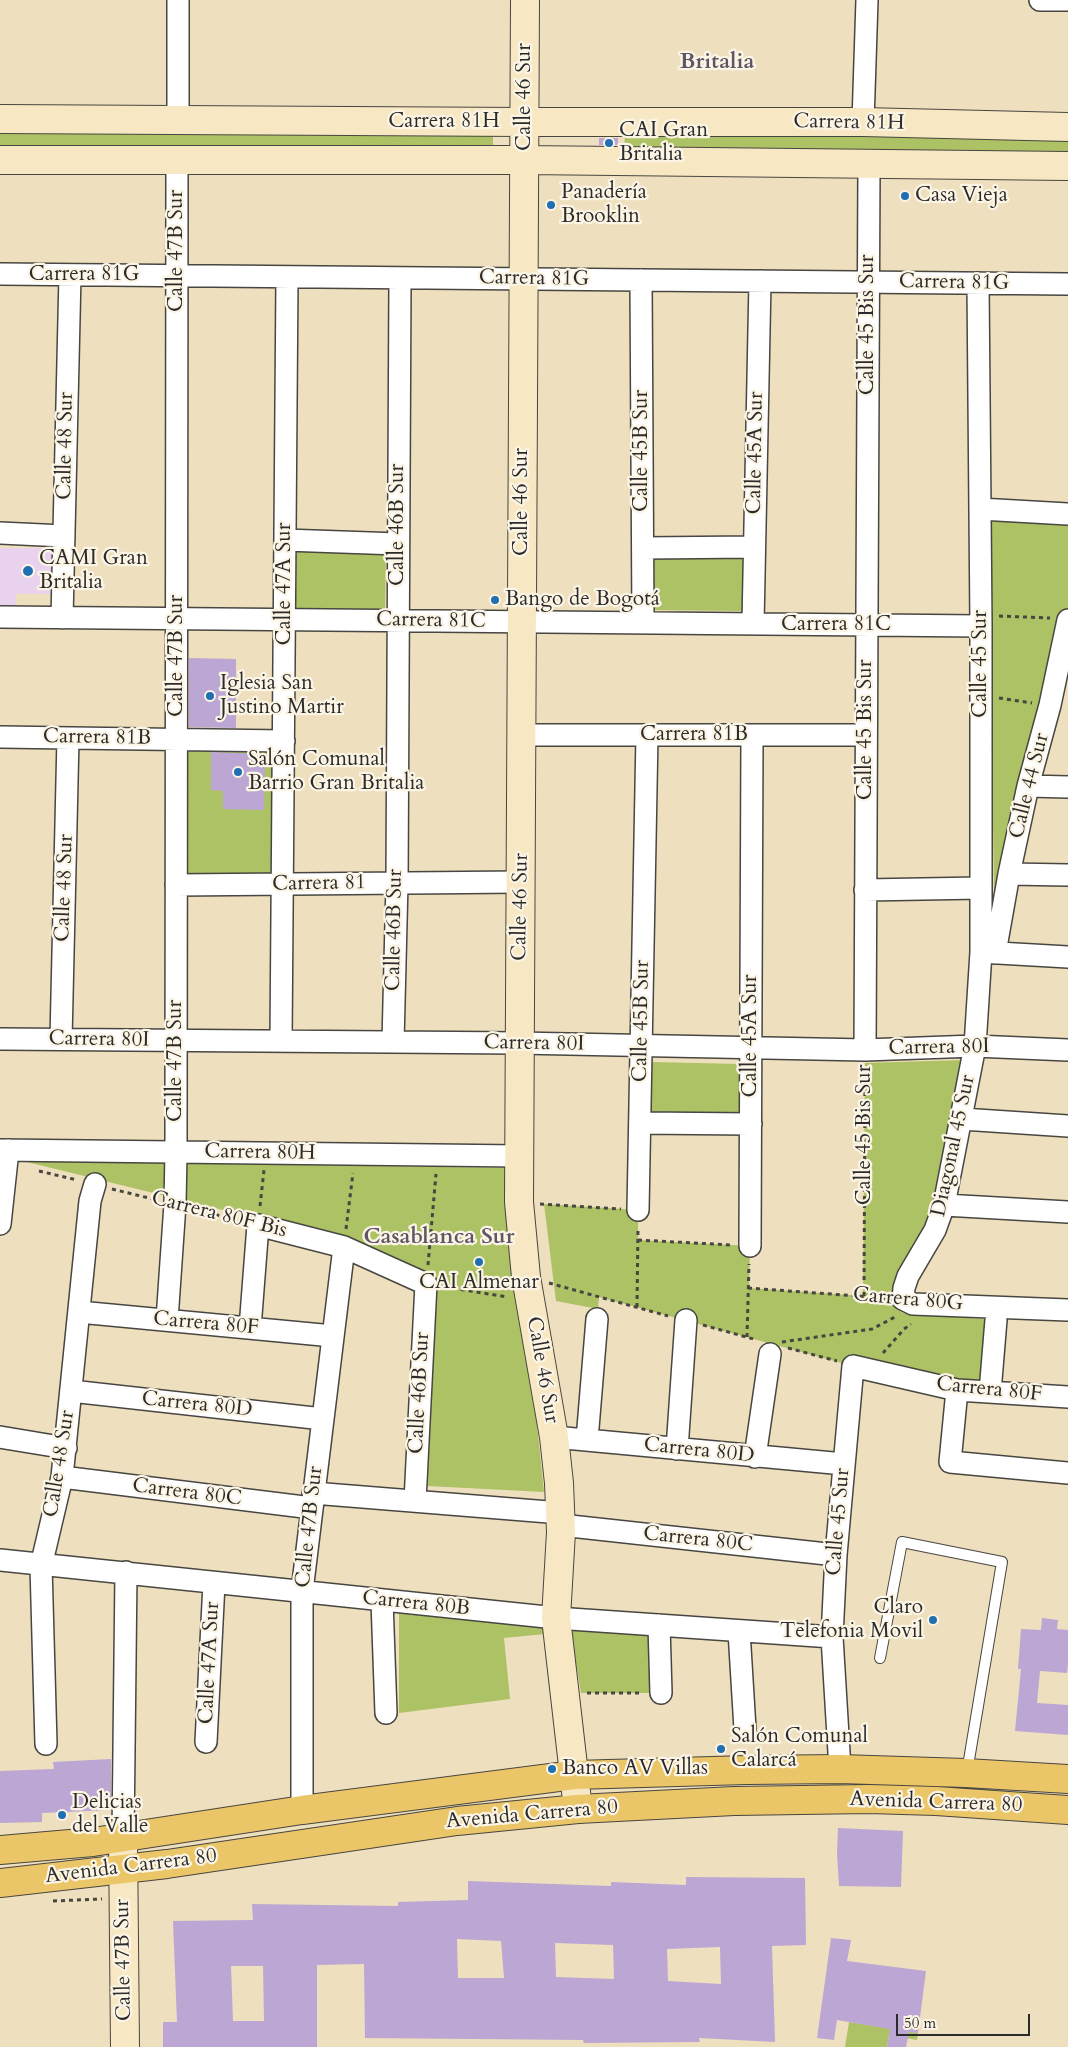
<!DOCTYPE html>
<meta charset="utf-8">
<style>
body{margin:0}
#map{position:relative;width:1068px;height:2047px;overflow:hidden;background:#eedfbe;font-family:Cardo,serif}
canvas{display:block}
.scale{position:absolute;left:896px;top:2014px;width:134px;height:22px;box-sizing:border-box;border:2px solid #2b2b2b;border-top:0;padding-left:6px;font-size:15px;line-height:18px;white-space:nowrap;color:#2b2b2b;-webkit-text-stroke:4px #fcf5e5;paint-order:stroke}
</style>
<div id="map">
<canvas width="1068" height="2047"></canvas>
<div class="scale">50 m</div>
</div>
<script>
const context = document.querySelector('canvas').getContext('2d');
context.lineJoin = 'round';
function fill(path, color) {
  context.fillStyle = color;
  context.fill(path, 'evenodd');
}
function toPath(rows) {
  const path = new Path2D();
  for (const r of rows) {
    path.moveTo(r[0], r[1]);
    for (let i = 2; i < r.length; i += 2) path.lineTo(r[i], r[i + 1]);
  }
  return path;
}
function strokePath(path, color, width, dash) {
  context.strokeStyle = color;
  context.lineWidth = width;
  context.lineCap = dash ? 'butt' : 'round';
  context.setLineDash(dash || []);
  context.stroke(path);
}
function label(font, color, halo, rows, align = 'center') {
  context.font = font + ' Cardo,serif';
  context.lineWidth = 4.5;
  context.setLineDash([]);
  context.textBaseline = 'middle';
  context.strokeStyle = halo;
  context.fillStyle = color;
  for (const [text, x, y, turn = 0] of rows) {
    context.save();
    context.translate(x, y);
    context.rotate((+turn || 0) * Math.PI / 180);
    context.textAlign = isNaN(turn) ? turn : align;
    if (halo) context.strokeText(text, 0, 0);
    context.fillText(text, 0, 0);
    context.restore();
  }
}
const built = toPath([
 [0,548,55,548,55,594,16,594,16,611,0,611]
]);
const green = toPath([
 [0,128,493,129,493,150,0,150],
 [625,133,1068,137,1068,157,624,152],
 [988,509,1068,514,1068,620,995,953],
 [294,550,386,552,385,613,293,611],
 [650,554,746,555,745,611,649,610],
 [183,749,277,749,277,880,183,880],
 [964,1060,931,1220,890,1295,894,1307,903,1313,996,1320,991,1381,956,1384,853,1366,599,1297,598,1309,556,1301,544,1204,638,1210,638,1240,750,1246,749,1288,863,1296,865,1063],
 [650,1062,741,1064,740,1121,649,1119],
 [23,1161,506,1168,508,1243,532,1377,544,1492,427,1486,436,1278,341,1239],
 [399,1611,544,1624,545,1634,504,1638,510,1699,399,1713],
 [570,1625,654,1631,656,1693,581,1693],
 [849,2022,918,2033,917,2040,889,2035,887,2047,845,2047]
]);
const building = toPath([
 [599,138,618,138,618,145,599,145],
 [189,658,236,659,236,728,189,727],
 [211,752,265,754,264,810,223,809,223,791,211,790],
 [1042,1618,1058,1620,1057,1629,1068,1630,1068,1663,1067,1673,1040,1671,1037,1703,1068,1705,1068,1735,1015,1731,1021,1669,1018,1669,1021,1629,1041,1630],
 [111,1759,111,1810,42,1813,42,1822,0,1823,0,1771,54,1769,53,1762],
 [838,1828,903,1831,901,1887,839,1886,837,1854],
 [686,1877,805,1878,806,1945,772,1946,775,2042,699,2038,700,2042,584,2043,583,2040,365,2038,364,1964,317,1965,317,2047,163,2047,163,2022,177,2022,173,1921,253,1920,252,1904,398,1906,398,1902,468,1900,468,1881,611,1886,611,1882,686,1885],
 [457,1939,501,1941,504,1978,458,1978],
 [555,1943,613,1945,614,1979,556,1977],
 [720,1947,721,1984,668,1981,667,1949],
 [231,1966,263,1966,264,2021,233,2021],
 [831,1938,851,1940,847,1961,926,1971,918,2033,909,2032,906,2047,887,2047,890,2029,837,2020,834,2040,817,2038]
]);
const path = toPath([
 [999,616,1050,618],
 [999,698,1032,703],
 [39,1171,77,1180],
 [112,1189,157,1200],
 [540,1204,621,1209],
 [260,1206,264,1170],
 [192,1209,242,1221],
 [346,1229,353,1173],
 [638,1240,732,1245],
 [428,1265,436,1174],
 [549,1283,668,1316],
 [445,1287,508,1297],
 [748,1288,885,1298],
 [864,1296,865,1068],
 [637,1307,638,1228],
 [703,1325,757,1340],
 [747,1337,749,1264],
 [782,1342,872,1329,897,1316],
 [788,1348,837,1361],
 [883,1353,904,1329,911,1324],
 [587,1693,643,1693],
 [53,1901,102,1899]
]);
const lane = toPath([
 [880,1658,902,1542,1002,1562,967,1772]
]);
const street = toPath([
 [1040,0,1068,0],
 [178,120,178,0],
 [863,122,867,0],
 [0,274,1068,284],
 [641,280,643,623],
 [978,283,981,626,981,952,975,1046,944,1205,935,1230,908,1276,904,1288,903,1299,913,1304,1068,1310],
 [980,509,1068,514],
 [0,533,64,536],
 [285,540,398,544],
 [643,548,754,547],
 [0,617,981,626],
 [62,618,70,275],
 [753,624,760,281],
 [522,735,866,735],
 [0,737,284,741],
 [1028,786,1068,787],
 [1009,874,1068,875],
 [176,885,522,882],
 [865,890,980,888],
 [981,952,1068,957],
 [995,953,1009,874,1028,786,1050,705,1068,620],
 [0,1039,519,1043,865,1050,975,1046,1068,1050],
 [61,1039,68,738],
 [281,1041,287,277],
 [393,1042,397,883,400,278],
 [865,1050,869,164],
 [962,1119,1068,1126],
 [640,1123,751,1124],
 [0,1150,520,1156],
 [944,1205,1068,1212],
 [638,1210,647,735],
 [0,1224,8,1150],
 [750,1246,752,735],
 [79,1312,333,1336],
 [167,1320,175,1204,176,1152,177,160],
 [250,1328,258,1225,344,1247,426,1284,415,1501],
 [957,1390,950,1462,1068,1473],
 [71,1391,323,1419],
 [990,1392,996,1320],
 [0,1437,66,1448],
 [554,1437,844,1464],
 [587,1440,597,1319],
 [677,1449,686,1320],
 [755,1457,770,1354],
 [62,1477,312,1508],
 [313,1493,561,1513],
 [561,1525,836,1555],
 [0,1560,556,1618,832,1637],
 [382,1601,386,1713],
 [659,1625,661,1693],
 [739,1631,745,1729],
 [206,1742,214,1583],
 [46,1744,41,1566,62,1477,90,1201,95,1184],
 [840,1769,832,1637,836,1555,853,1366,957,1390,1068,1397],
 [302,1810,302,1591,344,1247],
 [123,1837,126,1572]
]);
const secondary = toPath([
 [525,0,519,1202,526,1277,554,1437,559,1483,561,1532,556,1618,578,1809],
 [0,119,524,122,863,122,1068,127],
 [0,160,525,160,1068,166],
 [123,1837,125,2047]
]);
const primary = toPath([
 [0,1850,93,1842,302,1810,574,1775,747,1770,840,1769,966,1773,1068,1779],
 [0,1883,167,1864,457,1821,578,1809,734,1801,869,1799,936,1801,1068,1810]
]);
const markers = [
 [609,143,5,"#1f6fb2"],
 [905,196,5,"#1f6fb2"],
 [551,205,5,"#1f6fb2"],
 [28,571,6,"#1f6fb2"],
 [495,600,5,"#1f6fb2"],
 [210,696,5,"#1f6fb2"],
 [238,772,5,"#1f6fb2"],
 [479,1262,5,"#1f6fb2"],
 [933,1620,5,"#1f6fb2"],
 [721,1749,5,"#1f6fb2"],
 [552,1769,5,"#1f6fb2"],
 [62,1815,5,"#1f6fb2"]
];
const streetNames = [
 ["Calle 46 Sur",525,97,-90],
 ["Carrera 81H",444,122],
 ["Carrera 81H",849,123,1],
 ["Calle 47B Sur",177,251,-90],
 ["Carrera 81G",84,275],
 ["Carrera 81G",534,279,1],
 ["Carrera 81G",954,283,1],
 ["Calle 45 Bis Sur",868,325,-90],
 ["Calle 48 Sur",66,446,-89],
 ["Calle 45B Sur",642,451,-90],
 ["Calle 45A Sur",756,453,-89],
 ["Calle 46 Sur",522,502,-90],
 ["Calle 46B Sur",398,525,-90],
 ["Calle 47A Sur",285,584,-90],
 ["Carrera 81C",431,621,1],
 ["Carrera 81C",836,625],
 ["Calle 47B Sur",177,656,-90],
 ["Calle 45 Sur",981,664,-90],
 ["Calle 45 Bis Sur",866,730,-90],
 ["Carrera 81B",694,735],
 ["Carrera 81B",97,738,1],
 ["Calle 44 Sur",1030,786,-76],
 ["Carrera 81",319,884,-1],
 ["Calle 48 Sur",65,888,-88],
 ["Calle 46 Sur",521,907,-89],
 ["Calle 46B Sur",395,930,-89],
 ["Calle 45B Sur",642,1021,-89],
 ["Calle 45A Sur",751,1036,-90],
 ["Carrera 80I",99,1040,1],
 ["Carrera 80I",534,1044,1],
 ["Carrera 80I",939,1048,-1],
 ["Calle 47B Sur",176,1061,-90],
 ["Calle 45 Bis Sur",865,1135,-90],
 ["Diagonal 45 Sur",954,1146,-78],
 ["Carrera 80H",260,1153,1],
 ["Carrera 80F Bis",219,1215,14],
 ["Carrera 80G",908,1300,5],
 ["Carrera 80F",206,1324,5],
 ["Calle 46 Sur",542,1370,80],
 ["Carrera 80F",989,1390,6],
 ["Calle 46B Sur",420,1393,-87],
 ["Carrera 80D",197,1405,6],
 ["Carrera 80D",699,1451,6],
 ["Calle 48 Sur",60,1464,-81],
 ["Carrera 80C",187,1493,7],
 ["Calle 45 Sur",839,1522,-85],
 ["Calle 47B Sur",310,1527,-84],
 ["Carrera 80C",698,1540,6],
 ["Carrera 80B",416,1604,6],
 ["Calle 47A Sur",210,1663,-87],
 ["Avenida Carrera 80",936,1803,2],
 ["Avenida Carrera 80",532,1815,-5],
 ["Avenida Carrera 80",131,1867,-7],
 ["Calle 47B Sur",124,1960,-91]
];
const poiNames = [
 ["CAI Gran",619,131],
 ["Britalia",619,155],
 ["Panadería",561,193],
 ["Brooklin",561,217],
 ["Casa Vieja",915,196],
 ["CAMI Gran",39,559],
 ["Britalia",39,583],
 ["Bango de Bogotá",505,600],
 ["Iglesia San",220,684],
 ["Justino Martir",220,708],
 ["Salón Comunal",248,760],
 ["Barrio Gran Britalia",248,784],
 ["CAI Almenar",479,1283,"center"],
 ["Claro",923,1608,"right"],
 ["Telefonia Movil",923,1632,"right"],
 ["Salón Comunal",731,1737],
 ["Calarcá",731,1761],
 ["Banco AV Villas",562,1769],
 ["Delicias",72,1803],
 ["del Valle",72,1827]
];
const neighbourhoodNames = [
 ["Britalia",717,63],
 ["Casablanca Sur",439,1238]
];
fill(built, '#e8d2ee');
fill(green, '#adc165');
fill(building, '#bca6d4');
strokePath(lane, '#484641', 12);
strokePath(street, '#484641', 24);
strokePath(secondary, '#484641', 30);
strokePath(primary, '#484641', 30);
strokePath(path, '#484641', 3, [4, 4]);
strokePath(lane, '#fff', 10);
strokePath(street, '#fff', 21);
strokePath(secondary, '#f7e8c3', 28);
strokePath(primary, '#ebc669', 28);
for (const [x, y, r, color] of markers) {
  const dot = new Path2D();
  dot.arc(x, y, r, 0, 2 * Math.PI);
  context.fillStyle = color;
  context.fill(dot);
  strokePath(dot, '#fcf5e5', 2);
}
label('21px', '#2b2b2b', '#fcf5e5', streetNames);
label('21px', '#2b2b2b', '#fcf5e5', poiNames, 'left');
label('bold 22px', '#5e5666', '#fcf5e5', neighbourhoodNames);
</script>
